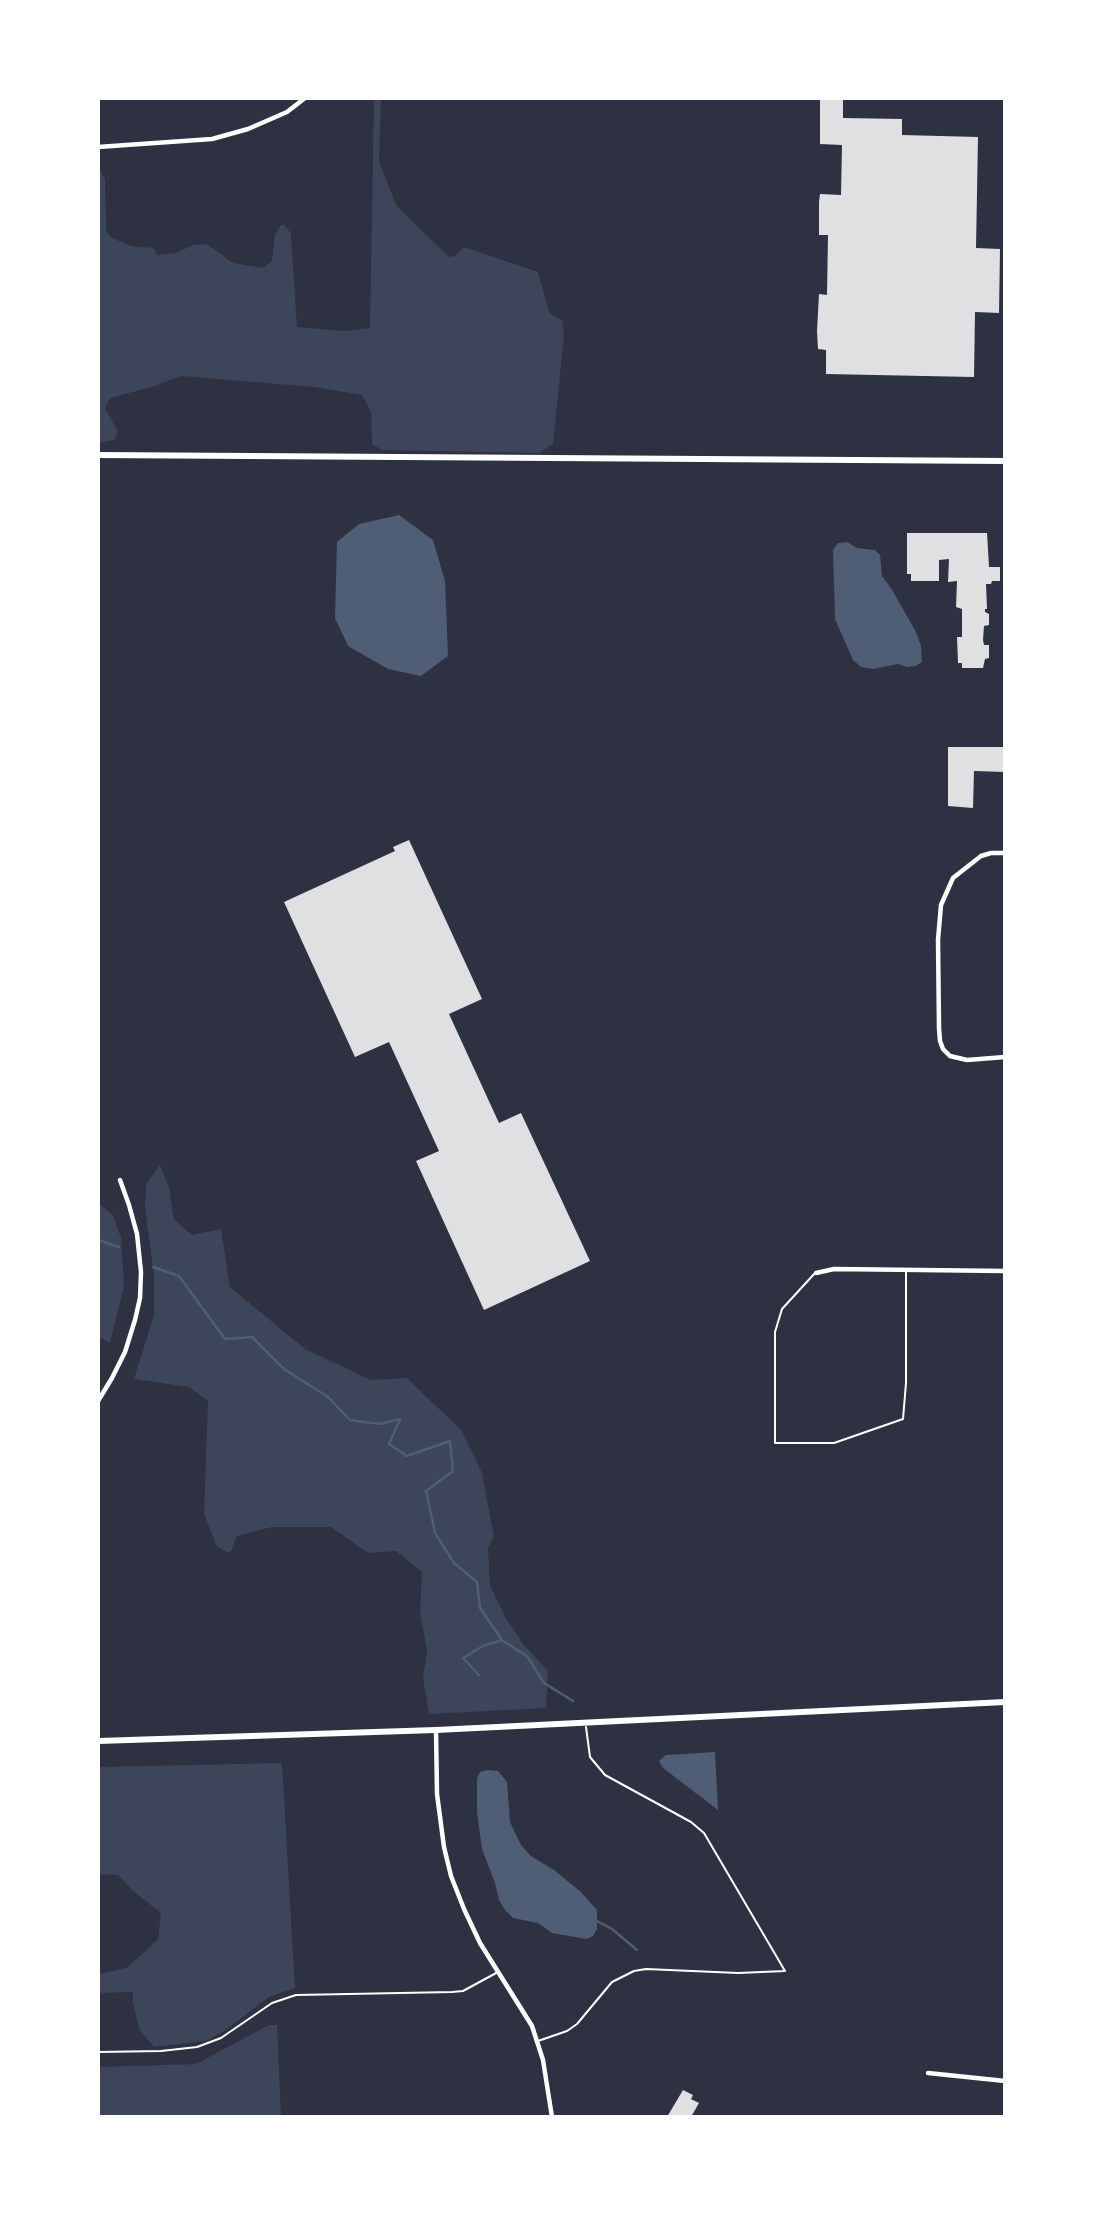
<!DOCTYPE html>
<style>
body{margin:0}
#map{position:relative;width:1103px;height:2215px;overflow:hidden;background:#2d3142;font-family:Karla,sans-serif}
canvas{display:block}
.frame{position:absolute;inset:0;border:100px solid #fff;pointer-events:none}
</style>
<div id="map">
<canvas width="1103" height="2215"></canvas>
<div class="frame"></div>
</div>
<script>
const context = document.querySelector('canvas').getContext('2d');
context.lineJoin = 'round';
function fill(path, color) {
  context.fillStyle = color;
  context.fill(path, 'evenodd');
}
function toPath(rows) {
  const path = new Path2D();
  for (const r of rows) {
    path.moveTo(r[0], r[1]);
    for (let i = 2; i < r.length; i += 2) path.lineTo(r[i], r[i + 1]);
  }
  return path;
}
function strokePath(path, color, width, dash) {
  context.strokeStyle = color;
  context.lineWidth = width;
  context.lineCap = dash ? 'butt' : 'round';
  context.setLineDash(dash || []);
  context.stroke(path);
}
const green = toPath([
 [374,98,381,98,379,161,396,205,449,257,455,256,462,249,467,248,538,272,550,314,562,320,564,334,553,444,539,453,382,450,372,444,371,412,362,395,315,387,181,376,155,386,110,398,105,408,118,432,114,440,98,443,98,166,105,179,106,231,112,238,131,246,153,248,158,255,176,253,193,245,207,244,233,263,263,268,272,261,275,234,281,225,285,225,291,234,297,327,344,331,370,328],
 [160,1165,169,1187,174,1220,192,1235,221,1229,230,1287,305,1349,371,1380,407,1378,462,1431,482,1473,494,1537,488,1548,490,1585,505,1617,524,1645,548,1671,546,1708,429,1714,423,1678,427,1651,420,1612,422,1572,396,1551,368,1553,331,1527,272,1527,237,1536,230,1553,217,1547,204,1514,208,1401,189,1387,134,1379,154,1315,154,1276,145,1208,146,1184],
 [98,1203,113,1215,121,1238,124,1286,110,1343,98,1337],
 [282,1763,295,1988,269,1997,224,2031,206,2041,154,2047,139,2029,133,2002,133,1992,98,1993,98,1974,127,1968,158,1939,161,1913,133,1891,118,1875,98,1874,98,1767],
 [269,2025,277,2025,281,2117,98,2117,98,2067,196,2064]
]);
const water = toPath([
 [399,515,433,540,445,581,448,656,421,676,388,669,348,646,335,618,337,542,359,524],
 [847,542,857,548,875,550,880,555,882,576,891,588,916,632,921,646,922,662,916,666,907,667,898,664,873,669,861,667,853,660,835,619,833,550,838,543],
 [715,1752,718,1810,663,1768,659,1761,666,1755],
 [487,1770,498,1771,507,1782,510,1822,521,1845,531,1856,554,1870,581,1892,597,1910,597,1929,593,1936,586,1939,552,1933,538,1923,513,1918,505,1910,499,1900,495,1883,482,1849,477,1812,477,1778,480,1772]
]);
const stream = toPath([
 [98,1240,119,1247],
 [153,1267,179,1276,225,1339,252,1337,284,1369,328,1397,350,1420,380,1424,400,1419,389,1444,407,1456,450,1441,453,1471,426,1491,435,1533,454,1563,477,1582,480,1608,502,1640,483,1646,463,1658,479,1675],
 [503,1641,527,1656,544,1683,573,1701],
 [597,1921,612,1929,637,1950]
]);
const building = toPath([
 [820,99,843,99,843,118,902,119,902,135,978,137,976,248,1000,249,999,313,975,312,974,377,826,374,826,350,818,349,817,331,819,294,827,295,828,235,819,235,819,202,820,194,841,195,842,145,820,144],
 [907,533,987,533,989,567,1000,567,1000,581,992,581,991,584,986,584,987,609,985,609,985,612,989,614,989,625,984,626,983,640,984,645,989,645,989,658,985,659,983,668,962,668,962,663,958,663,957,637,962,637,962,609,956,607,957,581,948,582,949,559,939,560,939,581,911,581,911,574,907,574],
 [948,747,1005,747,1005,772,974,771,973,808,948,806],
 [409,840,482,999,449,1014,499,1123,521,1113,590,1261,484,1310,416,1161,439,1151,389,1042,355,1057,284,902,395,851,393,847],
 [683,2090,693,2095,691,2099,699,2103,691,2117,667,2117]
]);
const service = toPath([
 [815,1273,782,1309,775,1332,775,1443,834,1443,903,1419,906,1383,906,1272],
 [538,2041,567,2031,577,2024,612,1982,634,1971,646,1969,738,1973,785,1971,704,1833,691,1822,605,1775,590,1757,586,1727],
 [98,2052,161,2051,197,2047,221,2038,272,2003,296,1995,452,1992,463,1991,498,1972]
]);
const minor = toPath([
 [98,147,212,139,248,129,287,112,305,98],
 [1005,853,991,853,981,856,953,878,941,905,938,940,939,1028,940,1041,943,1049,950,1056,967,1060,1005,1057],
 [816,1273,834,1269,1005,1271],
 [98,1401,112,1378,125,1352,135,1320,140,1298,141,1272,137,1234,129,1205,120,1180],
 [436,1730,437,1794,444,1847,451,1876,464,1909,480,1943,532,2026,543,2060,552,2117],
 [928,2073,1005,2081]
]);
const secondary = toPath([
 [98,455,1005,461],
 [98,1741,436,1730,1005,1702]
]);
fill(green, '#3c4559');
fill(water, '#4f5d75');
strokePath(stream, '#4f5d75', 2.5);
fill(building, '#e0e0e3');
strokePath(service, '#fff', 2);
strokePath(minor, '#fff', 4.5);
strokePath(secondary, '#fff', 6);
</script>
